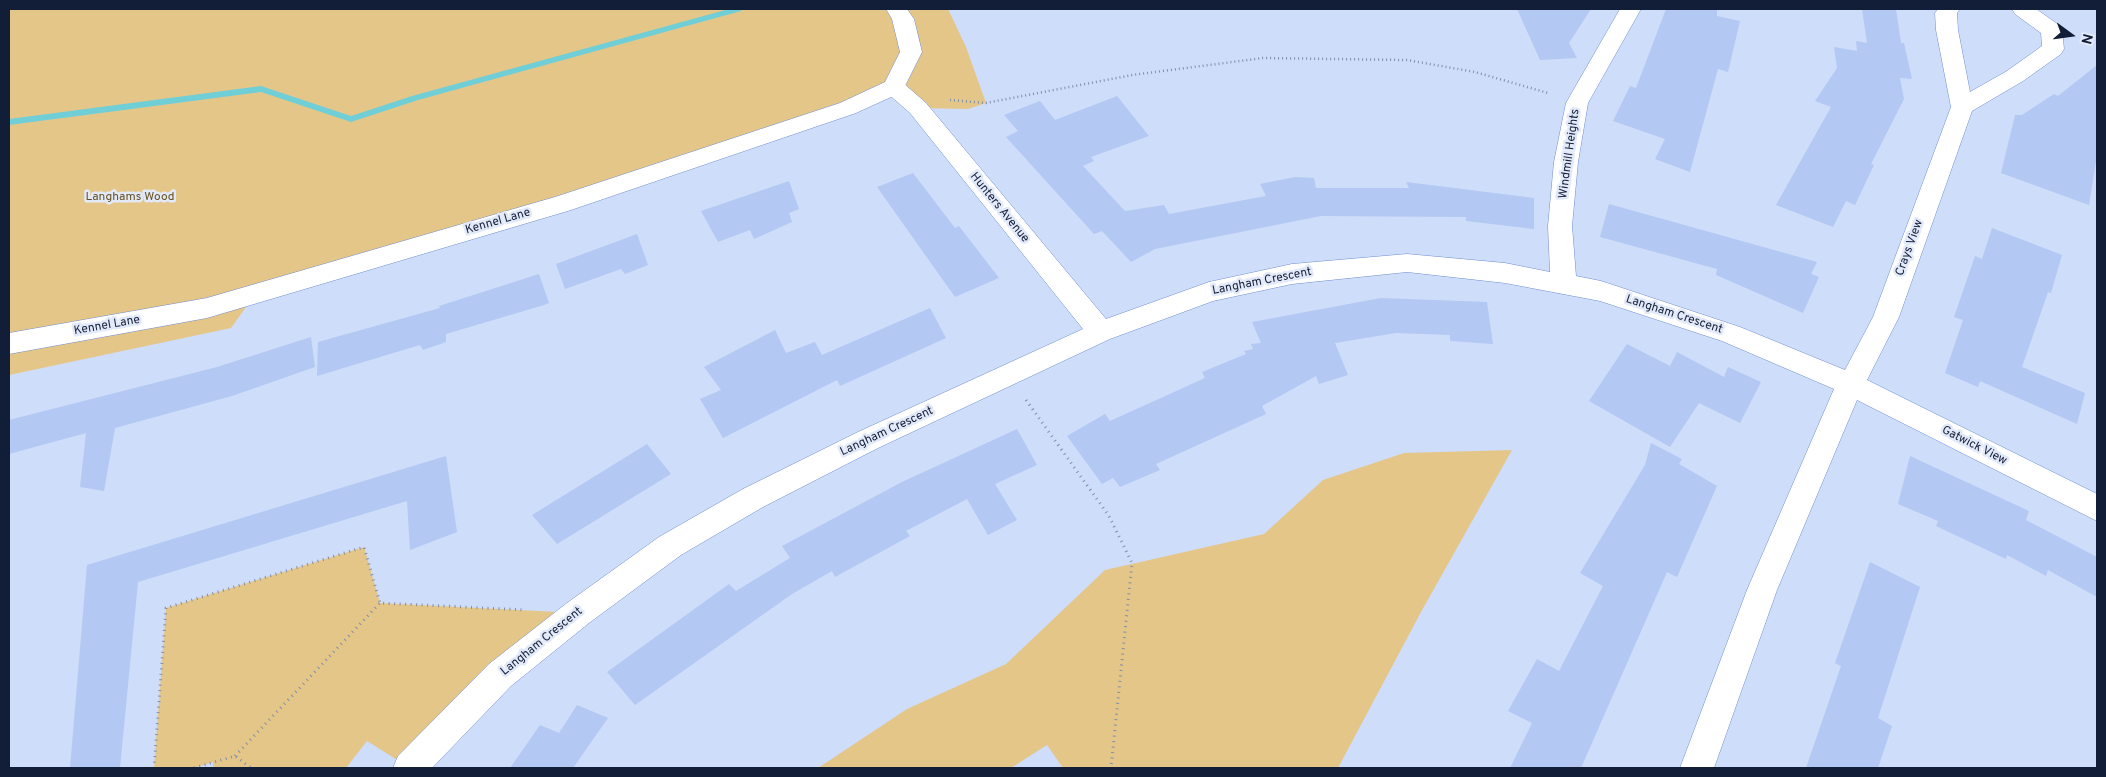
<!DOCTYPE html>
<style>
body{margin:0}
#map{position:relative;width:2106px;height:777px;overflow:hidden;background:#ceddf9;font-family:Overpass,sans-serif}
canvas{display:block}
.frame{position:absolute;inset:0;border:10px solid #121e38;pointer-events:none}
.north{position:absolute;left:2046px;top:10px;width:50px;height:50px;-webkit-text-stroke:4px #e2e9f8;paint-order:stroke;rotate:104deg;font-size:14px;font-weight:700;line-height:20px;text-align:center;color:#121e38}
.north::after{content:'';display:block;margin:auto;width:18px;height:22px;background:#121e38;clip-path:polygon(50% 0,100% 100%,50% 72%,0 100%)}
</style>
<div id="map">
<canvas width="2106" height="777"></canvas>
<div class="frame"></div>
<div class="north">N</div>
</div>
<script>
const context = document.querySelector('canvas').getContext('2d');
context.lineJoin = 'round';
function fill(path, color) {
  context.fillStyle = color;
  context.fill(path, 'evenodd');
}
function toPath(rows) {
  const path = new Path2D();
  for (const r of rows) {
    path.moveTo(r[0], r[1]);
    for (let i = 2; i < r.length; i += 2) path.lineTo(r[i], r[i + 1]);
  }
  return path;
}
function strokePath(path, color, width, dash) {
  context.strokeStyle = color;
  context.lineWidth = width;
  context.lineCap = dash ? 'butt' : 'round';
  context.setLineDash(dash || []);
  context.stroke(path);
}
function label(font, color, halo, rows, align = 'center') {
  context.font = font + ' Overpass,sans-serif';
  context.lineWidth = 5;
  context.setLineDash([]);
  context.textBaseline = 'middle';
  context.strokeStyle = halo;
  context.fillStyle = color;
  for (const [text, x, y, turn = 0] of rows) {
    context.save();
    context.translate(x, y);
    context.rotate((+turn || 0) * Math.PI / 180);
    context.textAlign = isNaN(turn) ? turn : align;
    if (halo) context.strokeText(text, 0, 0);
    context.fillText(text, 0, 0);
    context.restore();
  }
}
const green = toPath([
 [9,9,948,9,966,47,986,103,968,109,918,108,894,87,848,108,256,293,231,328,9,375],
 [1512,450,1421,612,1338,768,1063,768,1047,745,1011,768,818,768,907,709,1006,664,1105,570,1264,534,1323,480,1404,453],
 [364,547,380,603,578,613,437,738,410,768,367,741,346,768,213,768,213,762,194,768,154,768,166,608]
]);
const stream = toPath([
 [729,9,742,9,741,11,418,100,351,122,261,92,9,125,9,119,261,86,351,116,412,96,729,9]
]);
const building = toPath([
 [1517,9,1591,9,1569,43,1577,58,1540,60],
 [1666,9,1717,9,1717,16,1740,21,1728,72,1718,69,1690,172,1655,159,1665,139,1613,121,1630,86,1636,88],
 [1862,9,1896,9,1901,43,1904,43,1912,79,1900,78,1904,99,1871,164,1874,165,1855,205,1846,201,1833,227,1776,205,1831,107,1815,101,1837,68,1834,47,1857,51,1856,41,1867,43],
 [2097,65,2097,155,2089,205,2001,173,2015,115,2022,115,2054,94,2058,96],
 [1117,96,1149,136,1091,157,1094,161,1083,166,1125,211,1164,205,1169,214,1266,196,1260,184,1295,177,1314,178,1316,188,1409,188,1406,182,1534,198,1534,229,1466,221,1466,217,1321,216,1155,249,1131,262,1102,231,1094,234,1006,137,1018,131,1004,115,1040,101,1055,120],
 [913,173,955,228,959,226,999,278,955,297,877,187],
 [789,181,799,209,789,213,792,222,754,239,750,230,718,242,701,211],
 [1609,204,1817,262,1811,274,1819,277,1803,313,1716,275,1717,269,1600,237],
 [1992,228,2062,255,2051,293,2048,292,2022,367,2085,393,2077,424,1980,381,1978,387,1945,373,1963,320,1954,317,1975,256,1982,259],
 [637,234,648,265,625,274,621,269,565,289,556,264],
 [539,274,549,303,544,305,446,334,446,342,423,350,420,345,317,376,318,342,440,308,439,306],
 [1381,298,1487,302,1493,344,1450,341,1450,335,1396,333,1335,343,1348,375,1319,384,1316,376,1262,406,1266,414,1156,464,1160,470,1120,487,1113,478,1102,484,1067,436,1105,414,1110,421,1205,378,1202,372,1246,354,1244,351,1253,349,1251,344,1261,343,1252,322],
 [930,308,946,338,840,386,837,380,723,438,700,399,721,390,704,367,775,330,786,353,815,342,822,355],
 [311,337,315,367,232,396,115,428,104,491,80,487,86,433,9,454,9,420,217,367],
 [1627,344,1670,366,1677,352,1724,377,1728,367,1761,382,1740,423,1699,403,1670,447,1589,401],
 [1017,429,1037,465,995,484,1017,520,988,535,967,499,906,531,910,536,835,577,832,571,792,594,635,705,607,672,729,584,736,591,790,558,782,546,902,482],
 [1651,443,1682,459,1679,464,1717,486,1677,577,1667,572,1581,768,1510,768,1532,723,1508,711,1537,659,1559,671,1603,586,1580,573,1645,465],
 [647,444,671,474,557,544,532,515],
 [446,456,457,532,410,550,407,501,138,582,120,768,70,768,87,565],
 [1910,456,2029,511,2026,520,2097,557,2097,597,2048,570,2046,576,2007,555,2006,559,1936,526,1938,521,1898,504],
 [1870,562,1920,587,1878,718,1892,726,1878,768,1806,768,1841,666,1835,663],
 [577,705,608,718,573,768,510,768,540,725,559,733]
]);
const pathFar1 = toPath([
 [950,100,986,103,1132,75,1263,58,1407,60,1475,72,1548,93]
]);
const path = toPath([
 [1026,400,1109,516,1132,563,1111,768],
 [235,756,380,603],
 [154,768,166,608,364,547,380,603,526,610],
 [194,768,235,756,251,768]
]);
const street = toPath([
 [1620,9,1641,9,1588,103,1578,162,1572,226,1576,276,1601,281,1740,327,1845,370,1873,317,1951,107,1936,30,1935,13,1938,9,1960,9,1957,13,1958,30,1970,92,2007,71,2042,46,2041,33,2015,14,2012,9,2036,9,2059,25,2062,30,2064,49,2061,54,2023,81,1972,111,1899,317,1867,380,2097,494,2097,521,1857,400,1777,590,1714,768,1680,768,1747,590,1834,389,1722,341,1600,301,1505,283,1407,272,1292,284,1213,301,1110,339,878,448,763,507,681,555,589,623,511,686,432,768,393,768,398,756,489,664,567,603,659,537,743,489,858,432,1083,329,910,113,886,92,883,87,886,82,894,80,902,82,926,103,1106,319,1209,282,1292,264,1407,254,1505,263,1550,272,1548,226,1554,162,1566,103,1620,9]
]);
const secondary = toPath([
 [886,9,907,9,914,19,922,52,902,92,856,113,571,210,207,318,9,354,9,333,207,298,555,197,840,103,885,82,900,52,892,19,886,9]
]);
const streetNames = [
 ["Windmill Heights",1570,154,-82],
 ["Hunters Avenue",999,208,51],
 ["Kennel Lane",498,222,-16],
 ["Crays View",1910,248,-70],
 ["Langham Crescent",1262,282,-11],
 ["Langham Crescent",1674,315,18],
 ["Kennel Lane",107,326,-10],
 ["Langham Crescent",887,432,-25],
 ["Gatwick View",1974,446,27],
 ["Langham Crescent",542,642,-39]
];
const parkNames = [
 ["Langhams Wood",130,198]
];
fill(green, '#e5c689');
fill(stream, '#70ced7');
fill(building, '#b3c8f2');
strokePath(street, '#6f8ed0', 1);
strokePath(secondary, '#6f8ed0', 1);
strokePath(pathFar1, '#818faa', 2.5, [1, 3]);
strokePath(path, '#818faa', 3, [1, 4.5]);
fill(street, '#fff');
fill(secondary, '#fff');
label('12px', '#121e38', '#e2e9f8', streetNames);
label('12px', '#675120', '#e2e9f8', parkNames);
</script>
